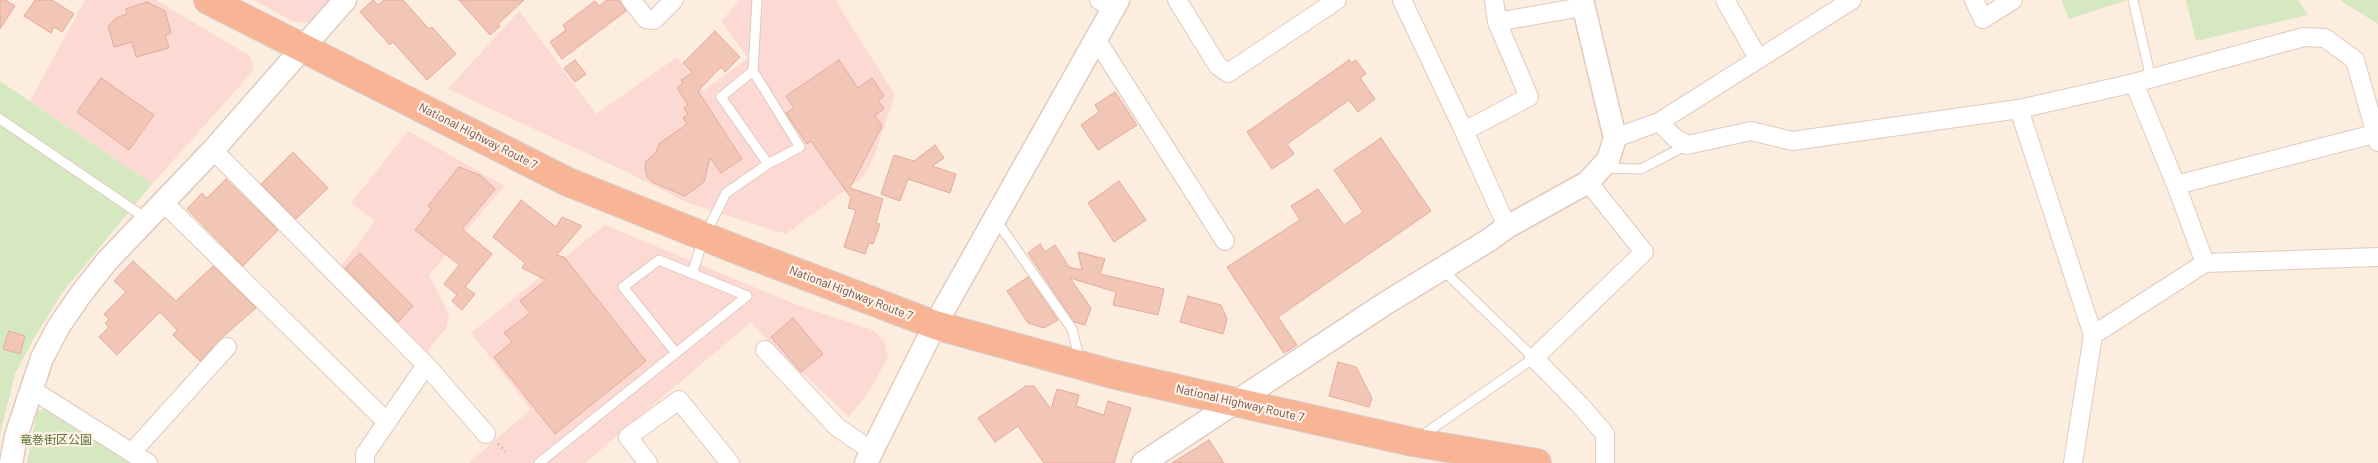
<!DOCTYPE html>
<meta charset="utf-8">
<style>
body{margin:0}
canvas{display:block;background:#fceddf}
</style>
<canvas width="2378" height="463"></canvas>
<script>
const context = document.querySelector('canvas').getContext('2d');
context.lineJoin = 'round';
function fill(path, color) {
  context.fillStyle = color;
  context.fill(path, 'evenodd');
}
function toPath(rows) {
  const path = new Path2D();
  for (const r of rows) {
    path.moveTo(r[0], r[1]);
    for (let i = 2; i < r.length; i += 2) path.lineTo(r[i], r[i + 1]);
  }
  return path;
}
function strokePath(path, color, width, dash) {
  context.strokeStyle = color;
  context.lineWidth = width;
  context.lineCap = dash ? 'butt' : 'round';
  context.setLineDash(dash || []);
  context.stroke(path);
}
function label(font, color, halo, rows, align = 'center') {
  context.font = font + ' Barlow,"Noto Sans JP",sans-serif';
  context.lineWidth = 4.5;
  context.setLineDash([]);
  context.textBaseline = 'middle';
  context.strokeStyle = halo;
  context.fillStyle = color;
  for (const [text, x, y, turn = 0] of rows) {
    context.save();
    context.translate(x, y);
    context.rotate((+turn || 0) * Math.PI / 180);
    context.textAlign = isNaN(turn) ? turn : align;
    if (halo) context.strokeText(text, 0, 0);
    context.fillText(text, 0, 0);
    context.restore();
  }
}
const commercial = toPath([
 [85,0,156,0,250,56,254,70,152,184,30,101],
 [254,0,329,0,312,21,302,23,294,22],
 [740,0,835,0,895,95,874,157,864,176,786,234,688,203,629,173,448,89,519,11,596,114,677,57,703,91,748,58,721,21],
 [408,131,504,186,429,275,449,315,446,328,425,354,339,269,375,221,351,203],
 [605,225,797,305,873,330,884,341,888,357,870,390,849,417,805,375,796,372,751,322,585,463,469,463,531,409,471,333]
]);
const green = toPath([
 [2061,0,2127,0,2069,19],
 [2186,0,2298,0,2308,15,2196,41],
 [2341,0,2378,0,2378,24,2343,2],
 [0,81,152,184,62,293,34,338,15,374,0,434],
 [46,408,134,463,27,463,37,411]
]);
const building = toPath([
 [0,0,5,0,15,6,0,29,0,0],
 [35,0,52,0,74,14,62,32,54,27,51,33,24,16,35,0],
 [373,0,378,5,384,0,403,0,429,29,432,27,456,54,427,80,393,42,390,45,360,12,373,0],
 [459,0,524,0,498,24,500,26,490,35,459,0],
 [607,0,619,0,626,11,562,59,550,42,566,30,563,25,595,1,599,6,607,0],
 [147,2,165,11,171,33,165,35,169,48,136,57,132,42,114,47,108,26,116,18,127,14,126,9,147,2],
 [715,31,740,57,725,72,721,67,698,91,742,159,721,173,710,158,704,182,685,196,652,182,647,177,645,168,646,161,655,154,660,143,687,124,683,118,688,114,684,108,688,105,677,88,683,83,681,80,692,73,683,63,715,31],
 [575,60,586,74,575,82,564,68,575,60],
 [839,60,858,88,872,78,884,96,878,101,884,109,875,115,882,126,850,188,883,199,876,223,880,224,873,244,869,243,865,254,844,247,856,210,848,208,851,198,811,141,807,144,786,113,794,108,786,96,839,60],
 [1349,60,1351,63,1356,60,1366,74,1360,78,1375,99,1358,112,1349,100,1287,144,1294,154,1272,169,1247,132,1349,60],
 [101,78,154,115,129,150,77,112,101,78],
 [1115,92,1137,125,1098,150,1081,125,1099,112,1095,105,1115,92],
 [1381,138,1431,211,1278,317,1297,345,1284,353,1227,267,1300,220,1291,206,1318,189,1344,225,1363,212,1334,170,1381,138],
 [935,145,944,158,932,166,956,174,950,193,908,179,900,201,881,194,894,155,914,161,935,145],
 [293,152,328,188,296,219,261,184,293,152],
 [459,167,480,175,495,189,462,229,492,254,465,287,475,294,462,310,452,301,457,295,444,284,459,265,415,230,432,209,428,206,459,167],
 [226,179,278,230,243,266,187,209,202,193,207,198,226,179],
 [1119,181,1146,220,1114,242,1088,203,1119,181],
 [521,200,556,227,562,217,582,226,557,255,564,257,646,361,555,434,494,357,512,342,504,333,530,313,520,301,546,280,522,268,525,263,493,237,521,200],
 [1040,244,1045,252,1055,245,1069,267,1082,270,1078,252,1105,259,1100,274,1164,289,1158,315,1113,305,1116,292,1070,278,1091,308,1085,325,1074,322,1028,253,1040,244],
 [360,253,413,306,398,322,345,268,360,253],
 [133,261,176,301,213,266,256,308,219,340,200,361,173,335,177,330,160,312,117,355,99,337,109,327,105,323,109,319,104,314,126,292,114,281,133,261],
 [1028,277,1058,320,1044,328,1028,323,1007,291,1028,277],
 [1188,296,1221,305,1227,319,1223,334,1180,322,1188,296],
 [793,318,823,354,801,372,771,337,793,318],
 [9,331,25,336,20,354,3,349,9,331],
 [1338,362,1356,367,1372,398,1369,407,1329,396,1338,362],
 [1026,386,1034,386,1051,409,1057,389,1079,395,1076,406,1104,415,1108,401,1131,408,1114,463,1044,463,1018,426,995,442,978,418,1026,386],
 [1209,440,1224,463,1172,463,1209,440]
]);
const path = toPath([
 [498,444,507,453]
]);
const service = toPath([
 [2133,0,2151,79],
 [753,71,800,147,768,164],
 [0,119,147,219],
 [1606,168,1641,169,1687,145],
 [996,220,1072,329,1080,362],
 [692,274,704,237,726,193,768,164,721,97,753,71,757,0],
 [1420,437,1534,358,1442,269],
 [539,463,747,296,659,260,623,287,676,353]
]);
const minor = toPath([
 [631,0,646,19,654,20,674,0],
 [1099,0,1113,9],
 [1177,0,1218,66,1228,73,1337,0],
 [1402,0,1464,131,1529,97,1497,22,1494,0],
 [1725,0,1758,58],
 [1974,0,1983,19,2013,0],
 [1497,22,1582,7],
 [1096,39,1225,241],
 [2134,83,2176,185,2205,263],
 [2019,109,2093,335,2073,463],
 [1659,122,1675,138,1687,145,1751,131,1792,141,2019,109,2134,83,2304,37,2325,38,2355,60,2378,142],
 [1464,131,1507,227],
 [1615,138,1659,122,1852,0],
 [213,150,426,365,486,434],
 [1588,182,1644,252,1534,358,1580,405,1605,434,1605,463],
 [2176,185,2378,133],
 [163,202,386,421],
 [2093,335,2205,263,2378,257],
 [765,350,837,427,872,451],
 [31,389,148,463],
 [133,451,227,347],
 [365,463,365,454,426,365],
 [648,463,628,437,679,400,730,463]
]);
const tertiary = toPath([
 [11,463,16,436,42,358,59,326,81,294,107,261,213,150,345,0],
 [866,463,935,325,1118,0],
 [1143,463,1386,303,1489,240,1507,227,1588,182,1608,160,1615,138,1582,0]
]);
const trunk = toPath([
 [208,0,568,182,743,252,935,325,1112,374,1235,402,1413,442,1537,463]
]);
const streetNames = [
 ["National Highway Route 7",478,136,27],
 ["National Highway Route 7",851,293,21],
 ["National Highway Route 7",1240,403,13]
];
const parkNames = [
 ["竜巻街区公園",56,440]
];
fill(commercial, '#fcd9d3');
fill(green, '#d5e8bf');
fill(building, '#f1c6b7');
strokePath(building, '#e3aa98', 1);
strokePath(service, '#e1cabf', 11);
strokePath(minor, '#e1cabf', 20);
strokePath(tertiary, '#e1cabf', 25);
strokePath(trunk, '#d7cecb', 30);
strokePath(path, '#d5aa9b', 3, [1, 4]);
strokePath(service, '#fff', 9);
strokePath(minor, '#fff', 18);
strokePath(tertiary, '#fff', 22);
strokePath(trunk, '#f8b596', 28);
label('12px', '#715147', '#fff1e5', streetNames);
label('12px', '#587840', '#fff1e5', parkNames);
</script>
